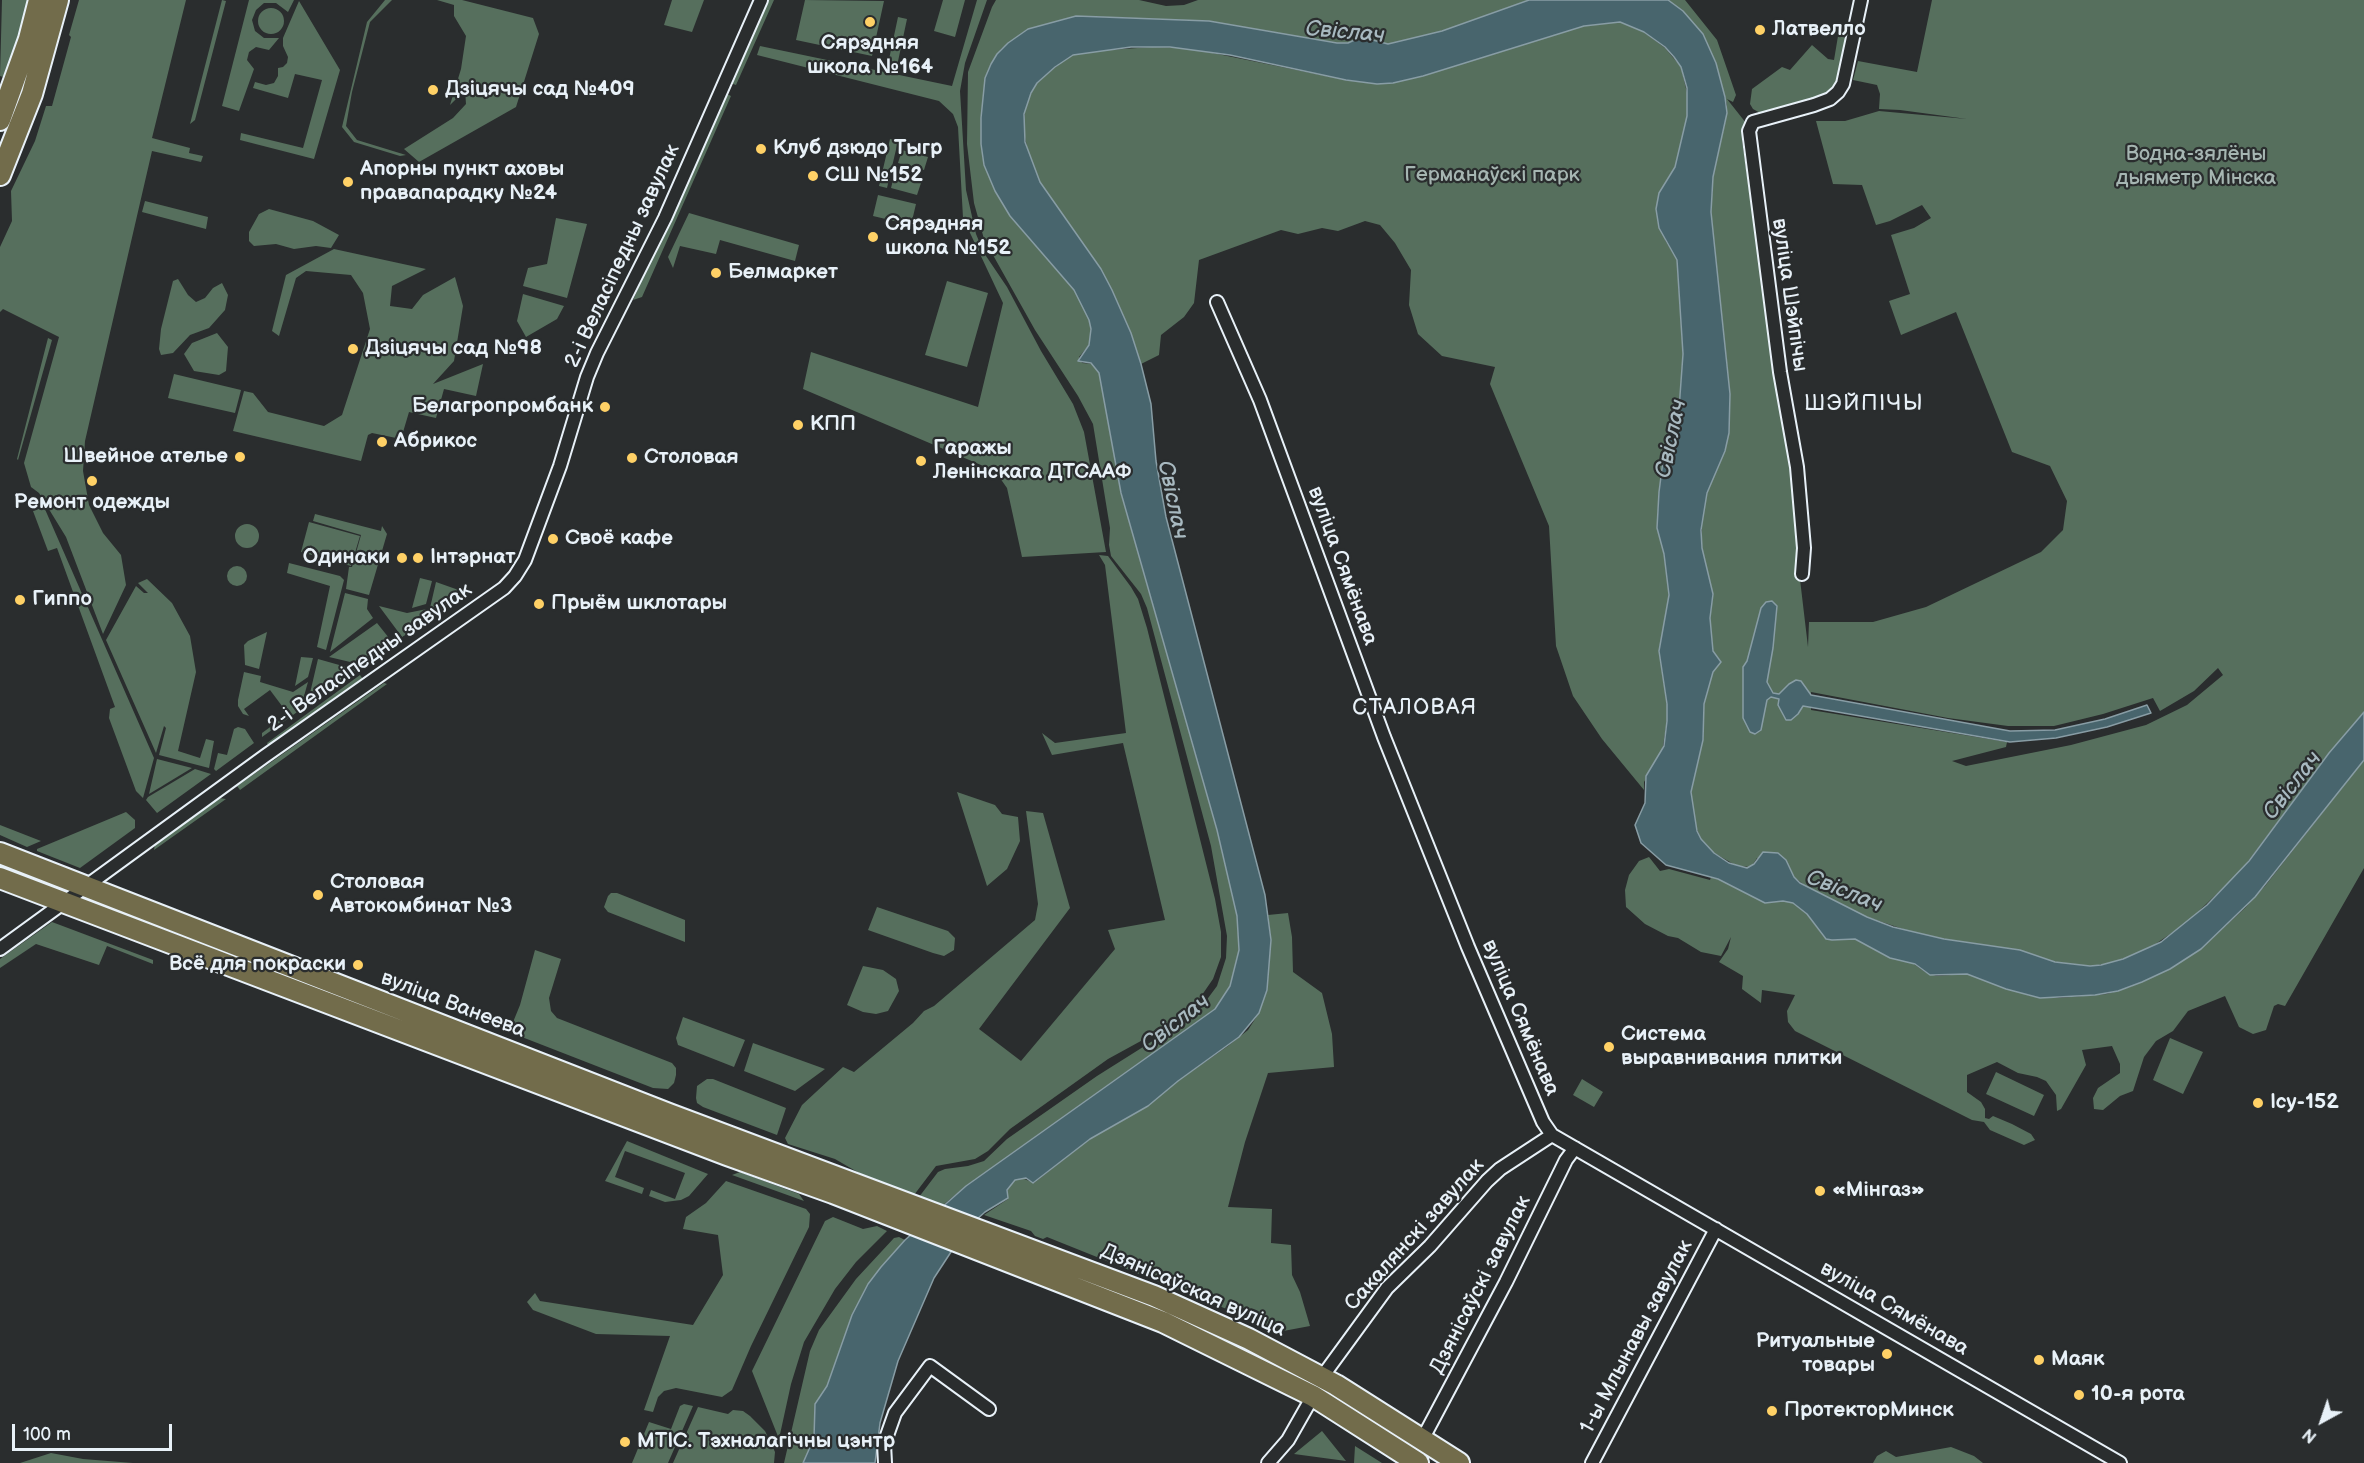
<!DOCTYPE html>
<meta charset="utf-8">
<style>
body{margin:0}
#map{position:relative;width:2364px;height:1463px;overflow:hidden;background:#2a2d2e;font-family:"Balsamiq Sans",sans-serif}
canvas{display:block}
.north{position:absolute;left:2292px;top:1391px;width:60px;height:60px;-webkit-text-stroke:4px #2a2d2e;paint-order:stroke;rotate:220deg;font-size:16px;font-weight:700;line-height:24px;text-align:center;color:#e8f1f8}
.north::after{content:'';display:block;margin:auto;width:21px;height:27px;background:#e8f1f8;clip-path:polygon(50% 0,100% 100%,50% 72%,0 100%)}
.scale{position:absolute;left:12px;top:1424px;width:160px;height:27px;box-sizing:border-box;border:3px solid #e8f1f8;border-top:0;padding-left:8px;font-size:18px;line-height:21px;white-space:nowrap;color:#e8f1f8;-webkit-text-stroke:4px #2a2d2e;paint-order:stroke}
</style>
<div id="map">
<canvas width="2364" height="1463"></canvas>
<div class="north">N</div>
<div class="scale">100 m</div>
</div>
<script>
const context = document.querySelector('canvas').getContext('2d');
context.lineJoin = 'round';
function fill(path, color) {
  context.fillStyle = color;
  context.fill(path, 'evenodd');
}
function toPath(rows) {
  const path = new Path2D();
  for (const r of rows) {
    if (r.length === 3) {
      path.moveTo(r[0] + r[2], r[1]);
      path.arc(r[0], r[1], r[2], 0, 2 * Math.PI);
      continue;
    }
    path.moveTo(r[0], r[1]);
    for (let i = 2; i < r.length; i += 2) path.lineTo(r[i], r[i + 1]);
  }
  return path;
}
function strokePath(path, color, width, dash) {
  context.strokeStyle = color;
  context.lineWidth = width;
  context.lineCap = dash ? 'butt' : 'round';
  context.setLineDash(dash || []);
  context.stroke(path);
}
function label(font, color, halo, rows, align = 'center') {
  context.font = font + ' "Balsamiq Sans",sans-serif';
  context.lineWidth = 4.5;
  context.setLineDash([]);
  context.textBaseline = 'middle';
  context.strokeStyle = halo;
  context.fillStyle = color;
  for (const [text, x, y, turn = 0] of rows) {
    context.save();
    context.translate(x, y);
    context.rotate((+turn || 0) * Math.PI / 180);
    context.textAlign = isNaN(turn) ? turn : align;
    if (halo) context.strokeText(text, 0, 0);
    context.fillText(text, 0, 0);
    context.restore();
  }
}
const green = toPath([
 [2,0,31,0,9,79,0,76],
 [79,0,186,0,152,138,190,148,189,153,203,156,201,162,152,151,85,441,83,471,89,505,103,533,121,555,126,585,103,634,66,537,39,493,31,487,24,463,59,337,3,309,0,312,0,247,12,221,11,191,35,141,46,106,52,106,71,37,69,35],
 [222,0,226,1,195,120,190,124],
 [249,0,294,0,288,12,276,3,264,3,256,10,252,20,255,31,264,38,279,38,269,50,256,47,249,52,247,60,254,69,239,111,222,106],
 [385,0,392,0,370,22,352,92,346,126,357,140,406,155,400,156,354,142,342,127,367,22],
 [437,0,462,0,533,18,539,34,516,107,419,162,404,149,453,118,466,104,465,90,450,105,461,69,466,36,454,16,454,5],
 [672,0,704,0,692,32,664,25],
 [769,0,774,0,736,85,730,83],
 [805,0,884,1,872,56,796,40],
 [943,0,965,0,955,37,934,31],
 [977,0,987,0,965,63,960,91,966,190,976,234,984,253,1007,287,1041,351,1073,404,1084,432,1106,552,1022,557,1007,488,995,471,803,389,811,352,978,407,1003,303,963,218,958,127,953,114,939,101,757,55,760,46,952,86],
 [996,0,1139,0,1166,6,1184,5,1198,0,1529,0,1442,31,1388,44,1356,38,1348,43,1337,43,1209,21,1076,16,1028,29,1001,49,991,64,987,73,981,118,981,144,984,165,995,191,1010,216,1074,290,1089,320,1091,329,1089,345,1079,357,1082,363,1094,364,1099,373,1121,493,1217,830,1237,916,1239,950,1230,986,1215,1009,966,1186,943,1205,919,1197,938,1172,945,1169,968,1166,984,1161,1007,1139,1097,1076,1197,1013,1217,986,1226,958,1227,936,1211,846,1147,608,1141,594,1111,556,1109,545,1110,528,1093,424,1078,396,1035,330,984,239,974,203,967,144,968,72,992,7],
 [1668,0,1685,0,1717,40,1736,95,1733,102,1727,99,1746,123,1742,140,1775,371,1797,497,1797,554,1808,647,1809,622,1873,622,1926,607,2041,552,2063,530,2067,501,2050,466,2012,452,1956,312,1901,335,1889,301,1910,294,1891,235,1914,228,1931,218,1922,205,1890,221,1876,225,1862,185,1833,184,1816,121,1845,121,1879,111,1967,119,1900,110,1879,109,1880,94,1877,85,1853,80,1858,61,1917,72,1932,0,2364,0,2364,712,2329,753,2240,872,2185,924,2148,949,2112,963,2090,966,2055,962,2020,950,1944,939,1906,930,1867,917,1807,887,1794,877,1786,860,1757,858,1751,867,1737,866,1714,853,1701,839,1694,822,1691,792,1703,740,1704,704,1713,672,1721,661,1713,651,1710,618,1713,594,1702,548,1702,520,1707,493,1725,451,1729,423,1730,394,1711,212,1713,177,1725,123,1727,105,1716,63,1703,35,1683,11],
 [2218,668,2223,675,2187,705,2146,725,2071,745,1966,766,1952,761,2006,747,2007,742,1811,710,1811,692,1948,718,2008,726,2054,726,2103,714,2153,698,2160,711,2194,691],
 [299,1,340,70,314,159,240,140,241,133,303,148,322,80,295,74,288,98,253,88,255,82,266,85,274,83,278,76,278,68,283,67,287,63,288,57,283,46,283,38],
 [271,21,13],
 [898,17,907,19,897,66,888,64],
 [1620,22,1644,32,1665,48,1681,67,1688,97,1687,116,1675,167,1663,186,1665,240,1677,260,1683,354,1679,409,1663,461,1659,492,1657,528,1664,554,1669,595,1659,651,1667,704,1667,721,1662,752,1644,782,1644,790,1602,739,1573,696,1556,646,1549,526,1490,384,1495,367,1442,356,1418,334,1409,305,1411,270,1395,243,1380,225,1365,221,1338,231,1322,228,1298,234,1281,230,1199,260,1194,303,1184,317,1161,335,1159,355,1141,364,1131,333,1112,290,1086,249,1040,182,1029,156,1023,128,1026,103,1037,83,1064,60,1073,55,1094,51,1152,47,1188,48,1346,80,1377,84,1423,76,1584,26],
 [1838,36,1844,37,1848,44,1840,81,1833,89,1825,96,1762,114,1753,109,1750,104,1752,89,1782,67,1790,70,1812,45,1828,59,1834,60],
 [725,93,731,96,642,297,633,300],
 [890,139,898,141,887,188,879,186],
 [902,150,928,157,924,170,898,163],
 [894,176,921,183,917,195,891,188],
 [878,195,916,204,911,225,873,216],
 [145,201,208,217,206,229,142,212],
 [269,209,313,221,339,235,331,248,316,246,294,249,276,244,254,246,249,241,249,232,259,214],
 [689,213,799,245,795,261,720,240,716,254,680,246,673,268,668,257],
 [556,218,587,224,567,298,523,286,528,268,547,264],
 [334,249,426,269,392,286,390,306,412,309,423,295,455,277,463,306,454,361,433,384,483,364,476,396,444,389,436,418,409,412,401,439,372,433,368,435,361,461,233,431,244,391,253,393,268,412,324,426,342,415,370,329,363,293,351,275,306,271,296,278,279,336,272,331,286,275],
 [178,279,188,295,196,302,205,298,213,288,222,283,228,295,225,310,209,328,190,335,173,353,161,355,159,349,161,329,173,281],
 [947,281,988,293,967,367,925,355],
 [523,294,564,306,557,319,526,337,517,321],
 [217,333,228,347,226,371,219,375,194,371,184,354,192,343],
 [48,338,52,340,18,460,17,459],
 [174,374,241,390,235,413,168,398],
 [44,507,154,758,143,798,136,791,109,718,110,709,115,707,57,548,48,551,33,511],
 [315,514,381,531,382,526,387,534,369,595,346,589,349,567,352,567,361,535,313,521],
 [309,522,360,536,351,566,301,552],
 [247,536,12],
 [1099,555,1108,556,1131,587,1138,599,1147,628,1215,899,1221,932,1221,957,1213,979,1195,1005,1150,1036,1108,1059,1010,1129,988,1151,975,1159,936,1166,914,1195,866,1177,835,1159,788,1144,785,1138,802,1105,843,1067,854,1072,913,1023,924,1011,934,1006,1035,920,1038,904,1026,811,1043,813,1070,908,979,1029,1021,1061,1115,949,1108,930,1165,920,1123,743,1052,755,1042,733,1055,743,1126,733,1105,565],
 [289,563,340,576,344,580,326,650,317,647,330,586,287,573],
 [237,576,10],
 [420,578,432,581,426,604,412,608],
 [147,579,172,603,190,636,196,672,178,751,200,758,206,739,214,741,209,768,159,755,166,728,164,726,156,753,106,640,136,586,144,593,148,593,138,583],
 [436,582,467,593,427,621],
 [345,593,368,599,367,609,373,618,330,652],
 [379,606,407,613,427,609,423,624,402,637],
 [377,623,393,643,363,665,329,657],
 [267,632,259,669,245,665,244,645,248,641],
 [301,657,313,658,308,677,295,686],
 [318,659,357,670,307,706],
 [244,672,261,676,260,682,293,692,308,682,300,710,262,737,262,733,288,714,270,690,244,709,249,716,243,714,238,706,238,700],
 [360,675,365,682,273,747,268,745,267,743],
 [384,683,387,684,240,790,237,786],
 [238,727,245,729,254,743,216,771,214,769,218,753,227,755,234,729],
 [157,759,192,768,149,794],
 [2364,760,2364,868,2285,1006,2278,1004,2274,1006,2266,1030,2253,1034,2239,1027,2225,996,2188,1011,2173,1031,2156,1041,2144,1057,2133,1091,2120,1096,2103,1110,2094,1109,2093,1098,2098,1088,2120,1073,2120,1064,2112,1046,2082,1050,2086,1065,2061,1109,2057,1111,2056,1095,2046,1081,2037,1077,2018,1073,1997,1062,1967,1075,1967,1092,1981,1102,1985,1109,1985,1118,1989,1119,1993,1116,2012,1124,2031,1134,2035,1140,2024,1145,1990,1130,1984,1122,1972,1120,1795,1031,1788,1022,1787,1011,1795,995,1762,990,1761,1003,1742,989,1743,976,1719,962,1728,949,1731,937,1721,956,1701,952,1678,938,1668,936,1645,924,1626,907,1625,890,1629,875,1639,861,1649,857,1660,871,1669,869,1710,880,1711,877,1724,881,1765,903,1783,901,1793,903,1807,914,1823,936,1832,940,1855,939,1886,956,1911,962,1925,972,1936,976,1967,974,2031,996,2059,998,2107,994,2130,987,2170,969,2201,949,2245,908,2265,886],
 [195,769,211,774,157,813,146,800,148,797],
 [957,792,995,805,1002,814,1018,817,1020,841,1007,869,987,886],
 [219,798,226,799,154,850,155,844],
 [126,812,135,820,135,828,80,868,37,851,37,849],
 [0,825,41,841,27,847,0,835],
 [611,893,617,893,685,920,685,942,608,912,604,907,608,896],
 [877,907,948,931,955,938,954,950,944,956,933,953,868,930],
 [1288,913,1292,937,1293,972,1322,993,1332,1034,1334,1067,1268,1073,1245,1142,1228,1207,1272,1209,1271,1243,1291,1245,1292,1275,1300,1292,1310,1326,1278,1332,1254,1320,1047,1237,1043,1239,1035,1236,1031,1231,984,1215,1008,1199,1007,1190,1015,1180,1022,1178,1034,1183,1090,1139,1148,1106,1178,1081,1228,1046,1248,1030,1259,1013,1267,990,1271,940,1268,915],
 [52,922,153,960,153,964,107,946,99,965,36,944,0,968,0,959],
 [535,950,561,959,549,998,551,1011,557,1018,672,1063,676,1068,676,1075,674,1083,668,1089,653,1088,509,1032,520,1005],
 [863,966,883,970,896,979,899,991,888,1011,876,1014,863,1012,847,1005],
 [683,1017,745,1040,734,1067,678,1045,676,1038],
 [2170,1038,2203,1052,2183,1094,2153,1080],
 [753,1043,825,1069,795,1091,744,1071],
 [1996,1072,2044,1095,2034,1116,1986,1094],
 [707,1079,713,1079,786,1108,777,1135,703,1107,697,1103,696,1098,697,1086],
 [1582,1079,1603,1092,1594,1107,1573,1095],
 [627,1141,708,1174,689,1196,681,1200,665,1202,649,1196,651,1190,675,1199,685,1173,625,1151,615,1177,644,1188,642,1194,605,1181],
 [740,1172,799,1194,804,1201,732,1175],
 [726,1181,806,1209,810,1214,809,1227,751,1346,732,1390,722,1397,676,1388,664,1391,658,1397,653,1412,644,1410,670,1336,596,1334,533,1310,527,1302,535,1293,540,1301,693,1325,723,1275,718,1235,683,1229,686,1217,706,1203],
 [833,1217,863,1229,877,1226,887,1231,856,1262,835,1289,804,1342,791,1384,779,1439,752,1371,825,1221],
 [899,1237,905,1240,874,1276,852,1315,827,1386,815,1404,814,1438,803,1463,784,1463,810,1351,819,1330,856,1279,894,1238],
 [684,1404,693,1406,668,1463,632,1463,649,1422,671,1429,680,1406],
 [698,1407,728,1414,733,1410,743,1411,750,1416,765,1431,775,1452,774,1463,673,1463],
 [1322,1431,1346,1461,1294,1454],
 [1355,1446,1382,1463,1354,1463],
 [1951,1447,1974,1456,1983,1463,1873,1463,1877,1456,1886,1451,1896,1457],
 [51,1453,83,1459,133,1463,20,1463]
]);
const water = toPath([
 [1529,0,1668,0,1683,11,1703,34,1716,63,1725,97,1727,113,1713,177,1711,212,1730,394,1729,433,1725,451,1707,493,1701,530,1702,548,1713,594,1710,618,1713,651,1721,662,1713,672,1704,704,1703,740,1691,792,1697,831,1701,839,1714,853,1729,863,1747,868,1754,864,1763,852,1778,853,1786,860,1794,877,1800,883,1867,917,1893,927,1944,939,2020,950,2055,962,2090,966,2101,965,2123,959,2161,942,2207,905,2249,861,2329,753,2364,712,2364,760,2255,897,2201,949,2170,969,2142,982,2118,991,2095,995,2040,998,2006,989,1967,974,1930,975,1915,964,1890,958,1855,939,1832,940,1826,939,1807,914,1793,903,1783,901,1765,903,1718,879,1666,865,1641,843,1635,825,1645,803,1646,776,1664,746,1667,721,1667,704,1659,651,1669,595,1664,554,1657,528,1659,492,1663,461,1679,409,1683,354,1677,260,1659,228,1656,209,1659,193,1675,167,1687,116,1687,88,1681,67,1674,57,1665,47,1644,32,1620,22,1584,26,1423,76,1393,83,1377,84,1346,80,1230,55,1170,47,1131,47,1073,55,1055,67,1037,83,1031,93,1024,114,1025,142,1040,182,1101,269,1112,290,1131,333,1141,364,1151,404,1156,461,1166,517,1265,895,1271,940,1267,990,1259,1013,1239,1037,1178,1081,1148,1106,1090,1139,1033,1183,1026,1178,1015,1180,1007,1190,1008,1198,985,1212,966,1229,934,1278,898,1361,880,1423,875,1463,803,1463,814,1438,815,1404,827,1386,852,1315,868,1284,881,1267,905,1240,966,1186,1215,1009,1230,986,1239,950,1237,916,1217,830,1121,493,1099,373,1091,363,1078,361,1089,345,1091,329,1089,320,1074,290,1010,216,995,191,984,165,981,144,981,118,985,78,991,64,997,54,1008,43,1028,29,1076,16,1209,21,1337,43,1348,43,1361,37,1388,44,1442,31,1529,0],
 [1772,601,1777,606,1773,648,1767,682,1773,693,1779,694,1789,684,1796,680,1801,681,1811,695,2010,731,2055,730,2105,719,2147,705,2151,713,2107,727,2056,738,2010,742,1803,706,1798,714,1791,720,1786,720,1778,705,1779,699,1771,697,1767,700,1761,730,1755,734,1750,732,1743,718,1743,667,1747,661,1761,608,1766,602,1772,601]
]);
const minor = toPath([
 [1217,302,1260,400,1384,737,1468,947,1543,1122,1552,1135,2120,1463],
 [1802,574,1804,548,1797,467,1780,372,1749,131,1753,122,1814,105,1830,99,1838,92,1843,84,1861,0],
 [0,949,265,756,504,588,515,576,525,560,560,466,587,377,597,353,665,218,761,0],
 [1322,1377,1387,1288,1430,1246,1487,1181,1500,1169,1552,1135],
 [1422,1440,1506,1282,1566,1160,1575,1148],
 [885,1463,884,1444,895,1413,930,1366,989,1409],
 [1268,1463,1288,1440,1313,1396],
 [1592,1463,1716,1229]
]);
const primary = toPath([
 [0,120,29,39,39,0],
 [0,175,32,94,58,0],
 [0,853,669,1114,1154,1296,1249,1339,1336,1385,1459,1463],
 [0,878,727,1155,833,1193,1163,1322,1313,1396,1418,1463]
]);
const markers = [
 [870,22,6,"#ffd166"],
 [1760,30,6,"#ffd166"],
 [433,90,6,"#ffd166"],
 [761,149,6,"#ffd166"],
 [813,176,6,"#ffd166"],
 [348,182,6,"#ffd166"],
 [873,237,6,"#ffd166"],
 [716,273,6,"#ffd166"],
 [353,349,6,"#ffd166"],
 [605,407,6,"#ffd166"],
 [798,425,6,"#ffd166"],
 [382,442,6,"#ffd166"],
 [240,457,6,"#ffd166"],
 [632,458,6,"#ffd166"],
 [921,461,6,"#ffd166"],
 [92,481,6,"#ffd166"],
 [553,539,6,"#ffd166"],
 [402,558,6,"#ffd166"],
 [418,558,6,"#ffd166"],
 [20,600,6,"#ffd166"],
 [539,604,6,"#ffd166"],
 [318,895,6,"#ffd166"],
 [358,965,6,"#ffd166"],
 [1609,1047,6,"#ffd166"],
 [2258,1103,6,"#ffd166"],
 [1820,1191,6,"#ffd166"],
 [1887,1354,6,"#ffd166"],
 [2039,1360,6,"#ffd166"],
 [2079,1395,6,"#ffd166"],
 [1772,1411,6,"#ffd166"],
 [625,1442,6,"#ffd166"]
];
const poiNames = [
 ["Латвелло",1772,30],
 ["Сярэдняя",870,44,"center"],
 ["школа №164",870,68,"center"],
 ["Дзіцячы сад №409",445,90],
 ["Клуб дзюдо Тыгр",773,149],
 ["Апорны пункт аховы",360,170],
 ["правапарадку №24",360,194],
 ["СШ №152",825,176],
 ["Сярэдняя",885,225],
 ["школа №152",885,249],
 ["Белмаркет",728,273],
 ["Дзіцячы сад №98",365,349],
 ["Белагропромбанк",593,407,"right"],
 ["КПП",810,425],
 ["Абрикос",394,442],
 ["Гаражы",933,449],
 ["Ленінскага ДТСААФ",933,473],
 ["Швейное ателье",228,457,"right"],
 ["Столовая",644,458],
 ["Ремонт одежды",92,503,"center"],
 ["Своё кафе",565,539],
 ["Одинаки",390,558,"right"],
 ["Інтэрнат",430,558],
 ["Гиппо",32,600],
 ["Прыём шклотары",551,604],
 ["Столовая",330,883],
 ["Автокомбинат №3",330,907],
 ["Всё для покраски",346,965,"right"],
 ["Система",1621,1035],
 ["выравнивания плитки",1621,1059],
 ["Ісу-152",2270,1103],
 ["«Мінгаз»",1832,1191],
 ["Ритуальные",1875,1342,"right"],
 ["товары",1875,1366,"right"],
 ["Маяк",2051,1360],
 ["10-я рота",2091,1395],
 ["ПротекторМинск",1784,1411],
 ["МТІС. Тэхналагічны цэнтр",637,1442]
];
const parkNames = [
 ["Водна-зялёны",2196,155],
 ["дыяметр Мінска",2196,179],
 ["Германаўскі парк",1492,176]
];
const streetNames = [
 ["2-і Веласіпедны завулак",623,256,-65],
 ["вуліца Шэйпічы",1789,295,82],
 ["вуліца Сямёнава",1342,566,70],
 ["2-і Веласіпедны завулак",370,658,-35],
 ["вуліца Ванеева",453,1005,21],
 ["вуліца Сямёнава",1520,1018,67],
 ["Сакалянскі завулак",1415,1235,-48],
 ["Дзянісаўскі завулак",1481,1285,-63],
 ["Дзянісаўская вуліца",1193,1291,24],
 ["вуліца Сямёнава",1894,1309,30],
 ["1-ы Млынавы завулак",1637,1337,-62]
];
const waterNames = [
 ["Свіслач",1345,33,5],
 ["Свіслач",1672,439,-78],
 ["Свіслач",1172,500,78],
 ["Свіслач",2293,786,-52],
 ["Свіслач",1844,892,22],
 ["Свіслач",1176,1024,-38]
];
const neighbourhoodNames = [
 ["ШЭЙПІЧЫ",1864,404],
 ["СТАЛОВАЯ",1415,708]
];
fill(green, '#566f5d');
fill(water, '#48656d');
strokePath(water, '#889da5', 1.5);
strokePath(minor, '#e8f1f8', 16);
strokePath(primary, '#e8f1f8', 24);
strokePath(minor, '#2a2d2e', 12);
strokePath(primary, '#726c4b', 20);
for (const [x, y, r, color] of markers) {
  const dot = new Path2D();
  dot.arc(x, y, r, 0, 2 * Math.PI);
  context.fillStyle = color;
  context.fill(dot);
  strokePath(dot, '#2a2d2e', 2);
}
label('bold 21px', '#e8f1f8', '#2a2d2e', poiNames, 'left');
label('21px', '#a6b6b2', '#2a2d2e', parkNames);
label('21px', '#e8f1f8', '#2a2d2e', streetNames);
label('italic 22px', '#a8b9c0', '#2a2d2e', waterNames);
context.letterSpacing = '1.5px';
label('22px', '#e8f1f8', '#2a2d2e', neighbourhoodNames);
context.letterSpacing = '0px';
</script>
